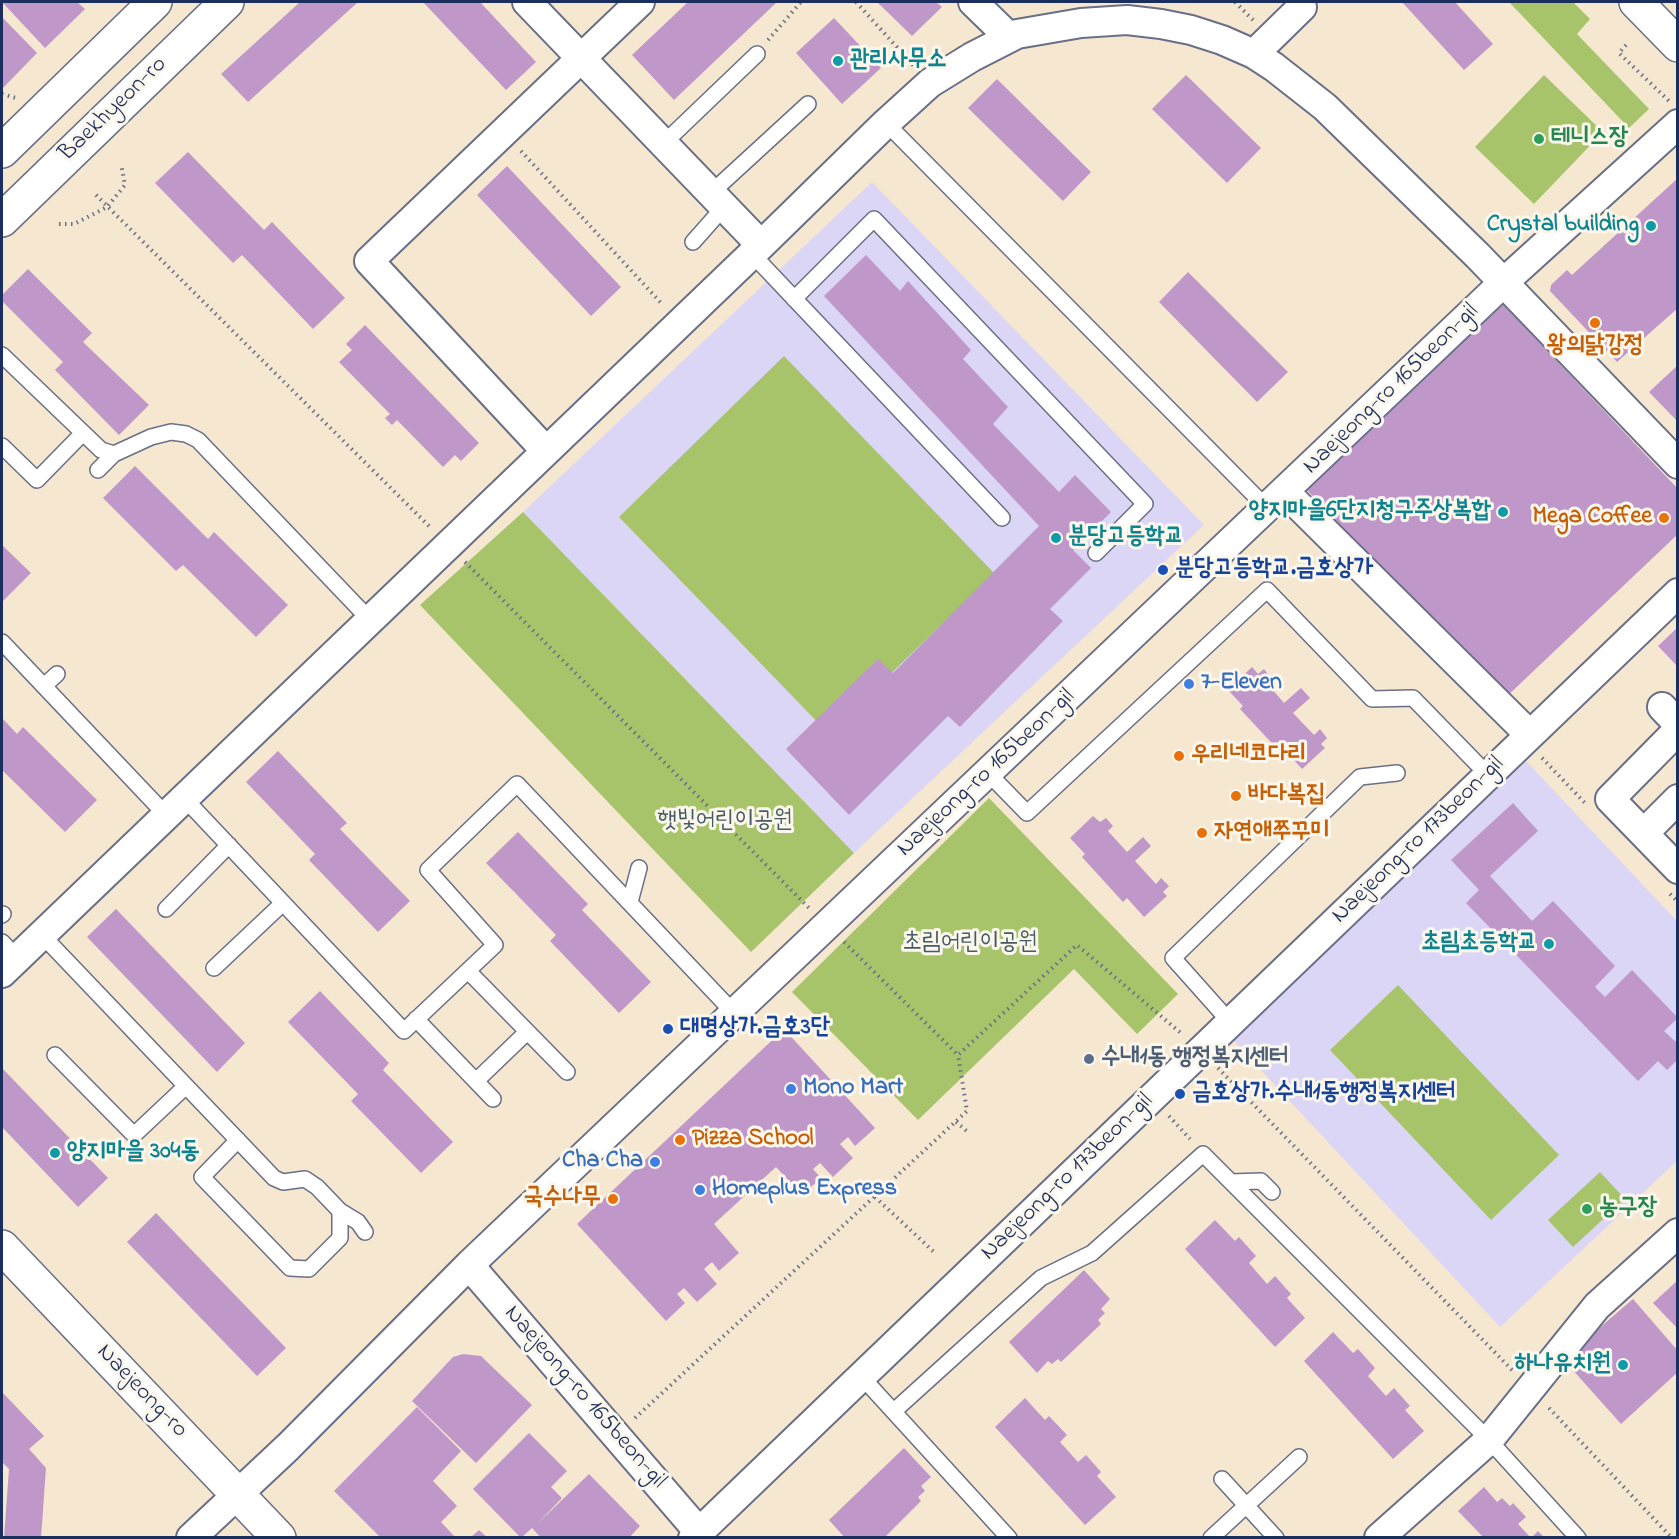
<!DOCTYPE html>
<meta charset="utf-8">
<style>
body{margin:0}
#map{position:relative;width:1679px;height:1539px;overflow:hidden;background:#f6e7d1;font-family:"Indie Flower",sans-serif}
canvas{display:block}
.frame{position:absolute;inset:0;border:3px solid #1b2f5e;pointer-events:none}
</style>
<div id="map">
<canvas width="1679" height="1539"></canvas>
<div class="frame"></div>
</div>
<script>
const context = document.querySelector('canvas').getContext('2d');
context.lineJoin = 'round';
function fill(path, color) {
  context.fillStyle = color;
  context.fill(path, 'evenodd');
}
function toPath(rows) {
  const path = new Path2D();
  for (const r of rows) {
    path.moveTo(r[0], r[1]);
    for (let i = 2; i < r.length; i += 2) path.lineTo(r[i], r[i + 1]);
  }
  return path;
}
function strokePath(path, color, width, dash) {
  context.strokeStyle = color;
  context.lineWidth = width;
  context.lineCap = dash ? 'butt' : 'round';
  context.setLineDash(dash || []);
  context.stroke(path);
}
function label(font, color, halo, rows, align = 'center') {
  context.font = font + ' "Indie Flower","Poor Story",sans-serif';
  context.lineWidth = 6;
  context.setLineDash([]);
  context.textBaseline = 'middle';
  context.strokeStyle = halo;
  context.fillStyle = color;
  for (const [text, x, y, turn = 0] of rows) {
    context.save();
    context.translate(x, y);
    context.rotate((+turn || 0) * Math.PI / 180);
    context.textAlign = isNaN(turn) ? turn : align;
    if (halo) context.strokeText(text, 0, 0);
    context.fillText(text, 0, 0);
    context.restore();
  }
}
const built = toPath([
 [872,182,1204,525,854,853,523,512],
 [1526,761,1677,921,1677,1161,1500,1327,1233,1040]
]);
const green = toPath([
 [1509,2,1573,2,1590,19,1577,34,1649,109,1629,128],
 [1544,75,1603,132,1534,204,1475,147],
 [784,356,994,573,829,734,619,517],
 [523,512,854,853,751,952,420,605],
 [989,798,1178,994,1137,1034,1074,969,918,1120,792,992],
 [1398,985,1559,1155,1491,1220,1330,1050],
 [1600,1172,1625,1199,1573,1247,1548,1220]
]);
const building = toPath([
 [2,2,77,2,85,9,45,48],
 [300,2,358,2,248,102,221,74],
 [423,2,480,2,536,62,506,90],
 [688,2,777,2,674,100,632,55],
 [877,2,936,2,942,7,912,36],
 [1402,2,1455,2,1493,44,1464,70],
 [2,17,37,53,2,89],
 [834,18,881,68,842,104,796,53],
 [1186,75,1261,148,1227,183,1152,109],
 [997,79,1091,172,1063,201,968,108],
 [188,152,264,230,272,222,345,298,313,329,242,255,233,263,155,183],
 [507,166,621,287,591,316,477,195],
 [1678,178,1678,308,1617,362,1550,291,1551,285,1567,270,1572,275],
 [866,255,900,291,908,281,971,350,963,359,1008,407,993,424,1059,492,1075,475,1111,512,1073,550,1091,568,1050,609,1063,621,960,727,948,716,849,815,786,749,878,659,893,673,1039,526,824,296],
 [28,269,92,333,83,342,149,405,119,435,55,370,63,362,2,301,2,295],
 [1188,272,1288,372,1257,402,1159,302],
 [1503,304,1678,489,1678,534,1504,699,1307,490],
 [365,325,479,443,461,461,455,455,443,467,397,420,392,425,385,418,390,414,339,362,352,350,346,344],
 [1678,365,1678,422,1649,392],
 [135,466,208,539,214,532,288,605,256,637,183,565,176,571,103,498],
 [2,545,31,573,2,602],
 [1678,627,1678,667,1658,646],
 [1252,667,1258,674,1264,669,1271,678,1266,682,1284,703,1301,688,1310,698,1293,713,1314,735,1320,729,1327,738,1321,744,1325,748,1302,769,1285,750,1281,753,1240,709,1243,706,1228,690],
 [2,718,17,734,23,727,97,800,65,832,2,770],
 [278,751,347,823,340,829,410,901,378,932,309,860,315,854,246,782],
 [1513,803,1538,831,1490,876,1532,921,1553,901,1615,966,1595,987,1605,997,1632,970,1678,1018,1664,1031,1678,1044,1678,1059,1667,1070,1658,1061,1638,1081,1466,903,1479,890,1451,860],
 [1093,816,1100,822,1106,818,1113,826,1108,831,1127,852,1143,837,1151,846,1135,861,1156,884,1161,878,1169,886,1163,892,1167,896,1144,917,1127,898,1123,902,1082,857,1085,854,1070,838],
 [518,832,588,904,582,910,651,982,619,1013,550,941,556,935,486,863],
 [116,909,245,1043,217,1072,87,937],
 [320,991,389,1063,383,1070,453,1142,421,1173,351,1101,358,1094,288,1022],
 [784,1029,875,1128,855,1146,848,1137,840,1144,853,1158,833,1177,820,1163,813,1169,821,1178,802,1195,776,1167,714,1224,739,1253,719,1271,712,1262,704,1269,717,1284,697,1302,684,1288,677,1294,685,1303,666,1321,577,1224],
 [2,1068,108,1178,78,1207,2,1127],
 [156,1213,286,1348,257,1376,127,1242],
 [1215,1220,1235,1241,1239,1237,1256,1256,1249,1263,1267,1284,1275,1276,1291,1294,1287,1298,1305,1318,1275,1347,1185,1249],
 [1084,1270,1110,1299,1101,1309,1105,1313,1098,1320,1101,1324,1061,1362,1058,1359,1052,1364,1048,1361,1037,1373,1009,1342],
 [1678,1280,1678,1329,1653,1303],
 [1633,1299,1678,1351,1678,1372,1621,1424,1563,1359],
 [1333,1332,1353,1353,1358,1349,1375,1368,1368,1376,1386,1396,1394,1388,1410,1406,1405,1410,1424,1431,1393,1459,1304,1361],
 [463,1354,481,1356,532,1405,476,1463,412,1401,453,1357],
 [2,1392,44,1436,29,1449,46,1468,41,1538,4,1538,9,1469,2,1462],
 [1025,1398,1045,1420,1049,1416,1067,1435,1060,1442,1078,1462,1086,1455,1101,1472,1097,1476,1116,1497,1085,1525,995,1427],
 [417,1407,461,1451,433,1481,457,1506,441,1522,456,1538,381,1538,334,1491],
 [529,1433,567,1471,551,1487,562,1498,537,1524,589,1474,640,1526,629,1538,541,1538,532,1528,521,1538,473,1489],
 [904,1448,931,1477,921,1486,925,1491,918,1497,921,1501,884,1538,878,1536,877,1538,845,1538,829,1520],
 [1484,1487,1497,1502,1502,1498,1510,1506,1513,1503,1526,1517,1518,1524,1531,1538,1484,1538,1458,1511],
 [479,1530,488,1538,470,1538],
 [1538,1531,1545,1538,1531,1538]
]);
const path = toPath([
 [856,2,914,66],
 [1235,2,1253,20],
 [768,40,801,2],
 [1626,45,1619,53,1669,101],
 [2,94,16,98],
 [521,151,662,304],
 [96,195,430,527],
 [59,224,74,224,107,207,125,185,121,164],
 [465,562,809,908],
 [1542,758,1585,803],
 [1670,894,1678,902],
 [844,942,958,1055,1077,945,1182,1034],
 [1218,1068,1512,1370],
 [1169,1116,1190,1139],
 [956,1122,969,1133],
 [875,1197,935,1253],
 [1549,1408,1672,1538],
 [635,1418,967,1111,958,1055]
]);
const lane = toPath([
 [886,123,1267,508],
 [663,144,757,54],
 [711,193,808,104],
 [693,242,724,207],
 [752,254,1002,518],
 [794,299,874,219,1145,504,1096,553],
 [2,355,101,450,114,454,151,437,171,432,186,434,198,440,370,620],
 [2,446,37,480,83,433],
 [98,470,114,454],
 [2,642,166,815],
 [44,686,57,674],
 [988,773,1027,813,1267,590,1372,699,1413,698,1488,775],
 [184,798,404,1031,495,945,428,870,517,784,734,1013],
 [630,902,639,868],
 [166,909,229,845],
 [2,915,3,914],
 [41,934,186,1086,274,1178,283,1182,305,1179,317,1187,340,1211,340,1238,309,1269,290,1268,202,1177,238,1140],
 [2,942,17,958],
 [214,968,283,903],
 [468,971,567,1072],
 [416,1019,493,1099],
 [1230,1022,1173,958,1360,777,1397,773],
 [55,1055,134,1135,186,1086],
 [476,1081,527,1032],
 [1231,1182,1261,1181,1272,1192],
 [340,1211,358,1222,365,1232],
 [861,1376,1009,1538],
 [894,1411,1041,1278,1092,1253,1203,1154,1489,1440,1578,1538],
 [1222,1479,1276,1538],
 [1211,1538,1299,1457]
]);
const street = toPath([
 [527,2,761,245],
 [973,2,1009,37],
 [1254,54,1302,7],
 [546,451,369,261,640,2],
 [1285,492,1530,735],
 [1662,707,1678,724],
 [1678,730,1610,799,1678,869],
 [1644,833,1678,799],
 [2,973,752,254,886,123,930,83,972,57,1017,34,1081,23,1127,20,1161,24,1191,30,1222,40,1254,54,1274,67,1325,107,1478,256,1678,464],
 [469,1265,699,1532],
 [191,1538,288,1447,469,1265,1504,282,1678,124],
 [693,1538,1678,593],
 [1379,1538,1489,1440,1597,1306,1678,1233]
]);
const secondary = toPath([
 [2,151,155,2],
 [2,220,227,2],
 [2,1247,279,1538]
]);
const primary = toPath([
 [1636,2,1678,45]
]);
const markers = [
 [838,61,6,"#0f9aa8"],
 [1539,139,6,"#2e9e5b"],
 [1651,226,6,"#0f9aa8"],
 [1595,323,6,"#e8710a"],
 [1503,512,6,"#0f9aa8"],
 [1664,518,6,"#e8710a"],
 [1056,538,6,"#0f9aa8"],
 [1163,570,6,"#1a4fb4"],
 [1189,684,6,"#3f7fe0"],
 [1179,756,6,"#e8710a"],
 [1236,796,6,"#e8710a"],
 [1202,833,6,"#e8710a"],
 [1549,944,6,"#0f9aa8"],
 [668,1029,6,"#1a4fb4"],
 [1089,1059,6,"#5c6f8a"],
 [791,1089,6,"#3f7fe0"],
 [1180,1094,6,"#1a4fb4"],
 [680,1140,6,"#e8710a"],
 [55,1153,6,"#0f9aa8"],
 [655,1162,6,"#3f7fe0"],
 [700,1190,6,"#3f7fe0"],
 [613,1199,6,"#e8710a"],
 [1587,1209,6,"#2e9e5b"],
 [1623,1365,6,"#0f9aa8"]
];
const cultureNames = [
 ["관리사무소",850,61,"left"],
 ["Crystal building",1639,226],
 ["양지마을6단지청구주상복합",1491,512],
 ["분당고등학교",1068,538,"left"],
 ["초림초등학교",1537,944],
 ["양지마을 304동",67,1153,"left"],
 ["하나유치원",1611,1365]
];
const streetNames = [
 ["Baekhyeon-ro",114,110,-44],
 ["Naejeong-ro 165beon-gil",1392,390,-44],
 ["Naejeong-ro 165beon-gil",987,774,-43],
 ["Naejeong-ro 173beon-gil",1419,841,-44],
 ["Naejeong-ro 173beon-gil",1068,1178,-44],
 ["Naejeong-ro",141,1392,46],
 ["Naejeong-ro 165beon-gil",584,1398,49]
];
const leisureNames = [
 ["테니스장",1551,139],
 ["농구장",1599,1209]
];
const foodNames = [
 ["왕의닭강정",1595,347,"center"],
 ["Mega Coffee",1652,518,"right"],
 ["우리네코다리",1191,756],
 ["바다복집",1248,796],
 ["자연애쭈꾸미",1214,833],
 ["Pizza School",692,1140],
 ["국수나무",601,1199,"right"]
];
const transitNames = [
 ["분당고등학교.금호상가",1175,570],
 ["대명상가.금호3단",680,1029],
 ["금호상가.수내1동행정복지센터",1192,1094]
];
const shopNames = [
 ["7-Eleven",1201,684],
 ["Mono Mart",803,1089],
 ["Cha Cha",643,1162,"right"],
 ["Homeplus Express",712,1190]
];
const parkNames = [
 ["햇빛어린이공원",725,822],
 ["초림어린이공원",970,944]
];
const serviceNames = [
 ["수내1동 행정복지센터",1101,1059]
];
fill(built, '#dcd6f6');
fill(green, '#a7c46b');
fill(building, '#bf98c9');
strokePath(lane, '#686f86', 18);
strokePath(street, '#686f86', 32);
strokePath(secondary, '#686f86', 36);
strokePath(primary, '#686f86', 36);
strokePath(path, '#686f86', 4, [1.5, 4.5]);
strokePath(lane, '#fff', 15);
strokePath(street, '#fff', 28);
strokePath(secondary, '#fff', 33);
strokePath(primary, '#fff', 33);
for (const [x, y, r, color] of markers) {
  const dot = new Path2D();
  dot.arc(x, y, r, 0, 2 * Math.PI);
  context.fillStyle = color;
  context.fill(dot);
  strokePath(dot, '#fbf7ec', 2);
}
label('bold 24px', '#0d838f', '#fbf7ec', cultureNames, 'right');
label('24px', '#1b2f5e', '#fbf7ec', streetNames);
label('bold 24px', '#27864d', '#fbf7ec', leisureNames, 'left');
label('bold 24px', '#c56008', '#fbf7ec', foodNames, 'left');
label('bold 24px', '#164399', '#fbf7ec', transitNames, 'left');
label('bold 24px', '#366cbe', '#fbf7ec', shopNames, 'left');
label('24px', '#455c62', '#fbf7ec', parkNames);
label('bold 24px', '#4e5e75', '#fbf7ec', serviceNames, 'left');
</script>
